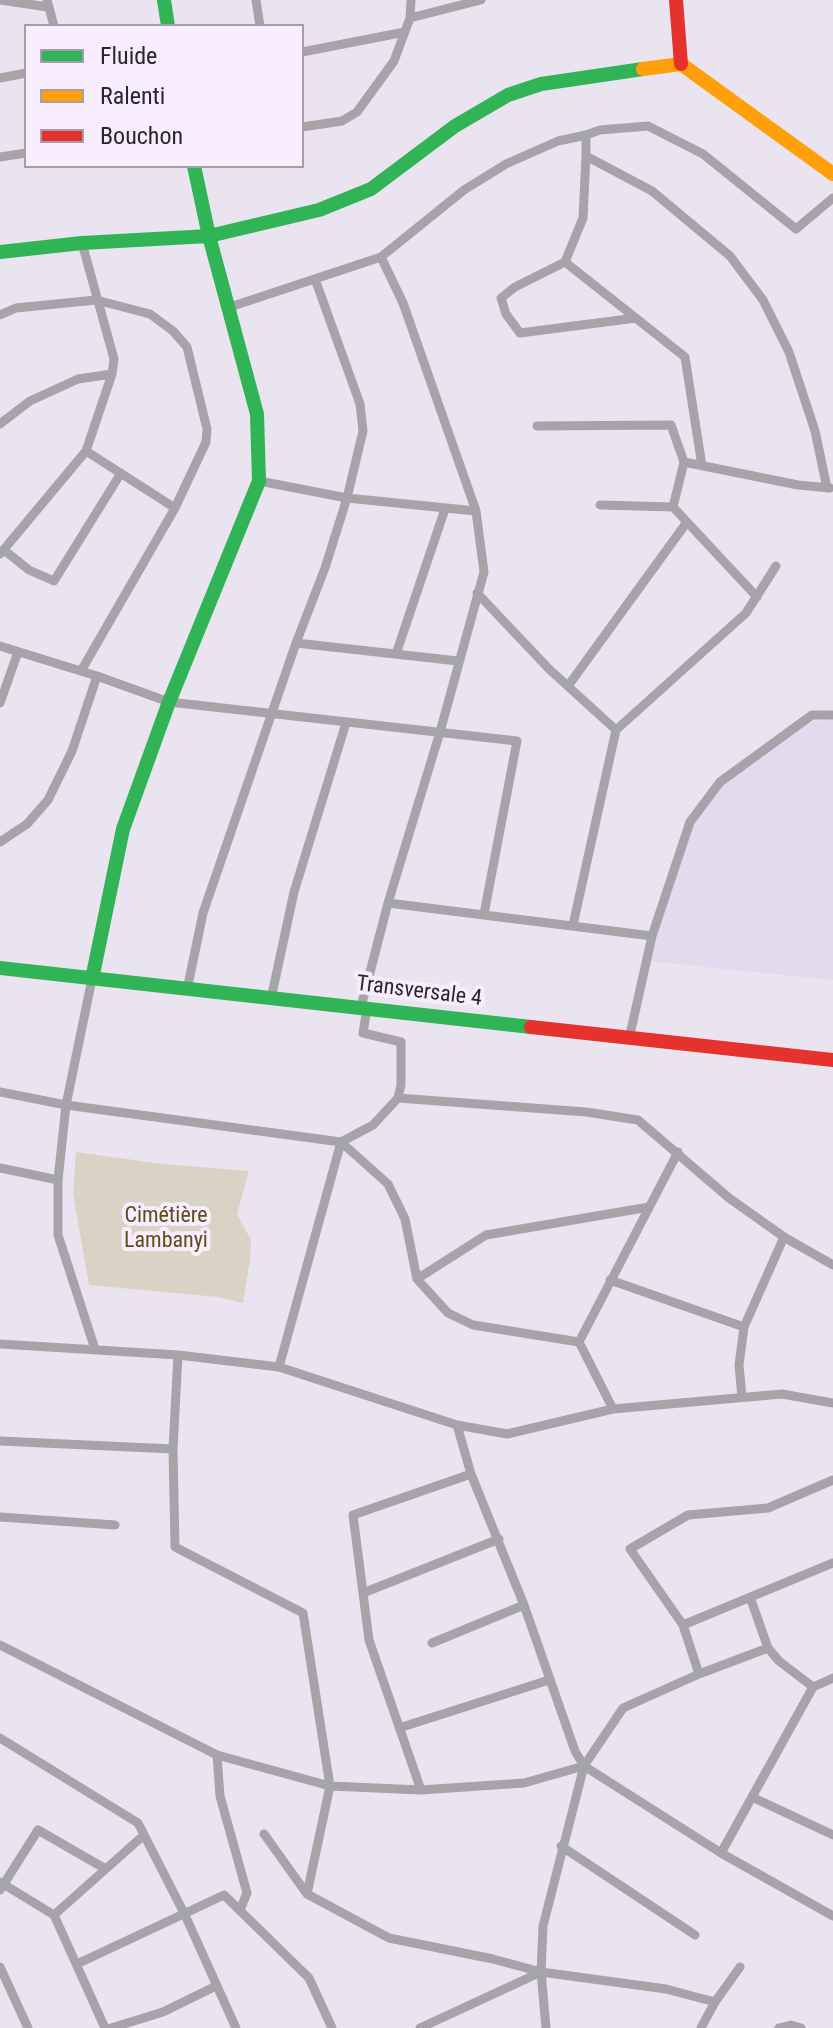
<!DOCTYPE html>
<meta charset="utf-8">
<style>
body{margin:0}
#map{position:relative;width:833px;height:2028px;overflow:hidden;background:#eae4f0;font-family:"Roboto Condensed",sans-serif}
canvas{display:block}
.legend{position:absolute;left:24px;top:24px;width:280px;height:144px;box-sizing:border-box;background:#f7edff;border:2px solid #a59dab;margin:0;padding:10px 14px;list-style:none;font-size:24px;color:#2a262e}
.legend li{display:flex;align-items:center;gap:16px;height:40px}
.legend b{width:40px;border:2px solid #a59dab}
</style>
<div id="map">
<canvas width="833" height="2028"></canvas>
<ul class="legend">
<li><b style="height:10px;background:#30b455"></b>Fluide</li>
<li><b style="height:10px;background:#ff9f0a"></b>Ralenti</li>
<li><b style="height:10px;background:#e5322d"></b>Bouchon</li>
</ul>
</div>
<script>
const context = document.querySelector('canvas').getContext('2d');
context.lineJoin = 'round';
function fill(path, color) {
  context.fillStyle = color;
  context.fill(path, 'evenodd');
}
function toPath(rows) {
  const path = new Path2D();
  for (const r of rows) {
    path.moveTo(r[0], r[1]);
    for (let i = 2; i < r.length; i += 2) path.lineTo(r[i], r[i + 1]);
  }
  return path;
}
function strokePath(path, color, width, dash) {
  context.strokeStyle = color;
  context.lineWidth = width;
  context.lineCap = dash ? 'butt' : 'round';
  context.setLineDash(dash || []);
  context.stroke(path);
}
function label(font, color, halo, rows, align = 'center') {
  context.font = font + ' "Roboto Condensed",sans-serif';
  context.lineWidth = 8;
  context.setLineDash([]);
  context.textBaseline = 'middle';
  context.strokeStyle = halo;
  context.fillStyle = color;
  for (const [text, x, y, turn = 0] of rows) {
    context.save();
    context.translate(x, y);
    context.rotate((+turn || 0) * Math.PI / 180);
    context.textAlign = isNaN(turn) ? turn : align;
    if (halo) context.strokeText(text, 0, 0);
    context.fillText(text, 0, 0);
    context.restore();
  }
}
const built = toPath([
 [833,719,833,980,647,961,691,822,727,779,811,722]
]);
const green = toPath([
 [76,1152,163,1164,249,1171,237,1214,251,1240,250,1260,243,1303,218,1297,89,1285,73,1194]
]);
const street = toPath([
 [0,0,48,7],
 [47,0,54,26],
 [256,0,260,26],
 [410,18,481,0],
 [302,52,405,32],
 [0,78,26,73],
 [302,127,342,121,357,112,394,61,410,18,411,0],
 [586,135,600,130,648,126,703,154,796,229,833,198],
 [586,156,583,218,565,262,515,287,501,298,506,314,520,333,636,318],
 [0,157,26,153],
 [565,262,685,357,702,466],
 [227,308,381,257,464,190,506,164,558,141,586,135,586,156,652,191,730,256,763,300,789,352,815,431,827,488],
 [0,315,16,308,96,300,150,314,173,331,187,347,207,429,206,442,175,508,81,671],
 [0,424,30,401,78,379,112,374],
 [537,426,671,425,684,462],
 [86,451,175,508],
 [259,481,347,498,476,511],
 [600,505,673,507,757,597],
 [673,507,684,462,798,485,830,488],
 [4,550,29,570,54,581,121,473],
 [0,554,86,451,112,374,114,359,82,243],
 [477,593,549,669,616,730],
 [296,643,458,661],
 [0,646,97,676,169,702,517,741,484,914],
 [396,654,445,509],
 [568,686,687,522],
 [0,703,18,652],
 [0,842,27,824,48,800,72,751,97,676],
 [388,903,652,936],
 [573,925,616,730,746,613,776,566],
 [92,979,66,1105,58,1180,58,1235,95,1349],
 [187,990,203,913,296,643,325,568,347,498,363,431,360,404,315,279],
 [271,999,294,892,346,723],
 [361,1007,388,903,440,732,484,572,476,511,403,303,381,257],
 [629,1039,652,936,690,822,720,782,812,715,833,715],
 [0,1092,66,1105,341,1142,373,1125,398,1098,401,1085,401,1042,363,1033,367,1008],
 [398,1098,586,1112,638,1120,729,1198,784,1237,833,1265],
 [0,1168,58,1180],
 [417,1279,486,1235,649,1207],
 [610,1280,744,1327],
 [0,1344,178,1355,279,1367,457,1425,507,1434,613,1409,782,1394,833,1403],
 [178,1355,173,1449,175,1547,303,1613,330,1786,307,1894],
 [279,1367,341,1142,388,1184,405,1219,417,1279,448,1313,473,1325,579,1342],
 [742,1397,739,1365,744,1327,784,1237],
 [613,1409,579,1342,678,1152],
 [457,1425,471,1474,524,1605,575,1751,584,1766,543,1926,541,1972,546,2028],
 [0,1441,173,1449],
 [0,1517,115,1525],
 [363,1593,499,1539],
 [750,1597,768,1648,779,1661,813,1687],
 [683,1625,833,1563],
 [432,1643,524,1605],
 [0,1645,217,1755,330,1786,421,1790,524,1783,584,1766,623,1708,699,1674,768,1648],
 [699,1674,683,1625,630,1549,688,1515,768,1508,833,1480],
 [399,1728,549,1680],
 [0,1738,138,1823,185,1915,236,2028],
 [217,1755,220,1796,247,1893,240,1910],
 [584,1766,721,1853,833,1916],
 [421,1790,369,1640,353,1515,471,1474],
 [752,1797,833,1835],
 [264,1834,307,1894,389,1938,493,1959,541,1972,666,1989,715,2002],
 [561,1846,695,1935],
 [721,1853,813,1687,833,1678],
 [0,1882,54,1915,105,2028],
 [0,1890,38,1830,104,1868],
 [54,1915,144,1835],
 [77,1964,224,1895,309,1978,332,2028],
 [0,1967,28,2028],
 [111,2028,163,2012,216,1986],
 [420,2028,541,1972],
 [701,2028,715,2002,740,1967],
 [779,2028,791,2025,801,2028]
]);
const fast = toPath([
 [164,0,168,26],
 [0,252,82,243,209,236,319,210,371,189,455,126,508,95,541,84,643,69],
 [0,968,531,1027],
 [92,979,123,829,169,702,259,481,257,414,209,236,194,166]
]);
const slow = toPath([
 [643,69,681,64,833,174]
]);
const jam = toPath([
 [676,0,681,64],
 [531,1027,833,1060]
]);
const streetNames = [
 ["Transversale 4",419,992,7]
];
const parkNames = [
 ["Cimétière",166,1216],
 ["Lambanyi",166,1241]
];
fill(built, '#e4daee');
fill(green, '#dbd2c6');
strokePath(street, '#a6a3a9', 9);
strokePath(fast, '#30b455', 14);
strokePath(slow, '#ff9f0a', 14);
strokePath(jam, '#e5322d', 14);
label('22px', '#2a262e', '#f7edff', streetNames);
label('22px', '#5f4d16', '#f7edff', parkNames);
</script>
